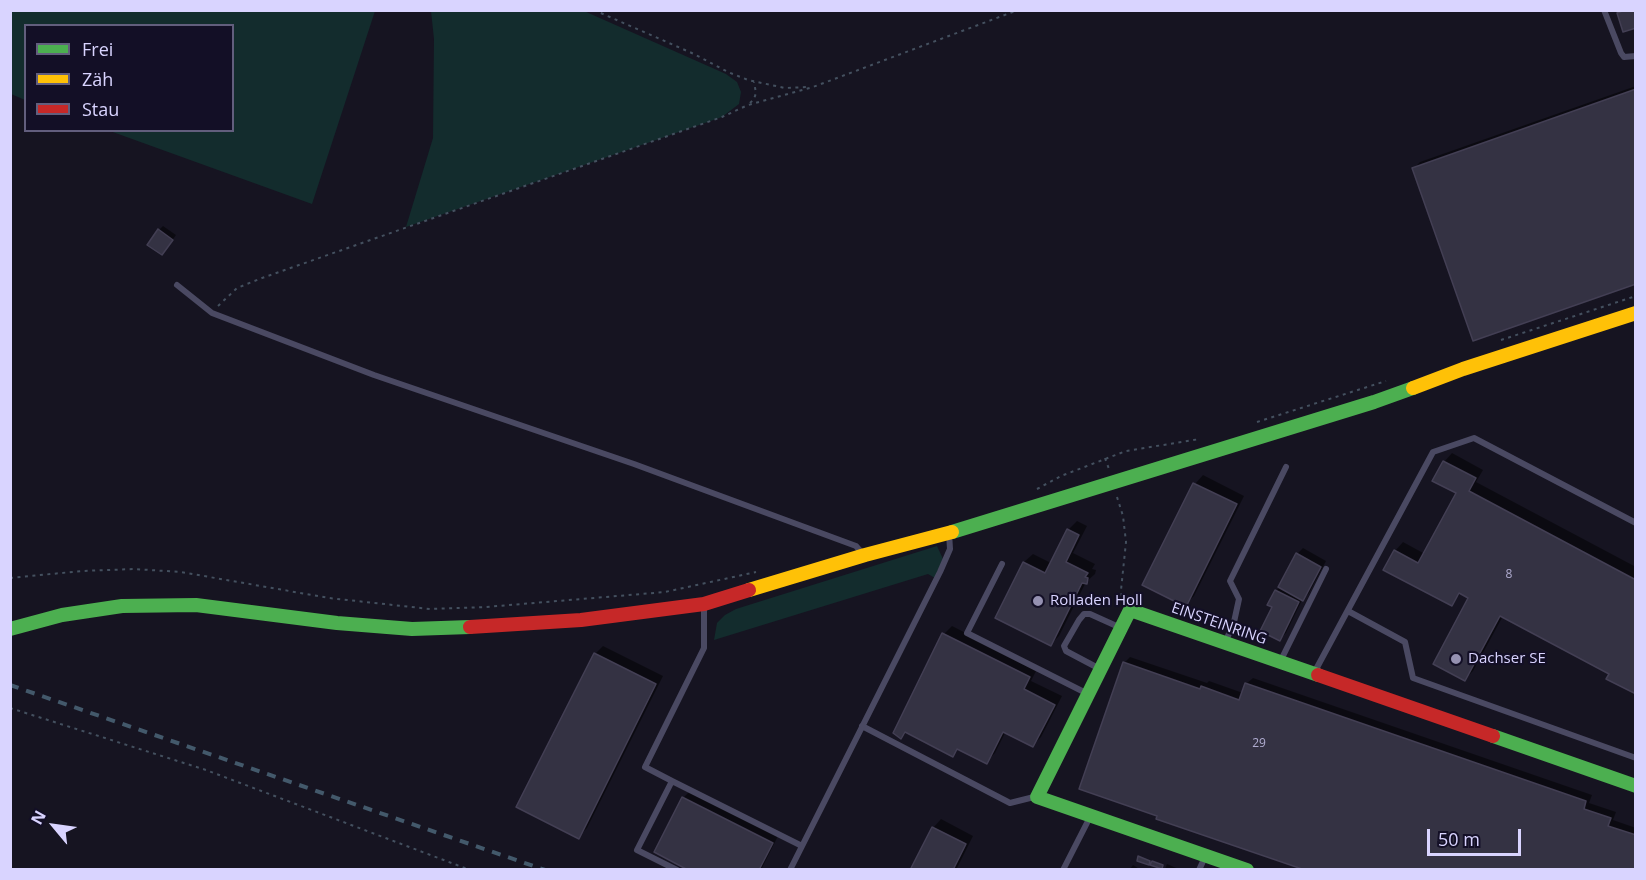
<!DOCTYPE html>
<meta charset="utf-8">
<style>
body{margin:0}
#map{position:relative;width:1646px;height:880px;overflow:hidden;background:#161421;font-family:"Open Sans",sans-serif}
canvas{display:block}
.frame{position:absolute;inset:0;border:12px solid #d9d4ff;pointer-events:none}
.legend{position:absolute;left:24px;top:24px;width:210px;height:108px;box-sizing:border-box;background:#130f26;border:2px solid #625e7d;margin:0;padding:8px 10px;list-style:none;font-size:18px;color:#d9d4ff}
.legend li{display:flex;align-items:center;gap:12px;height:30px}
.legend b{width:30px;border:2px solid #625e7d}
.north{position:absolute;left:24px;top:796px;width:60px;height:60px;-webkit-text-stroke:4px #130f26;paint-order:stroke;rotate:299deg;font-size:16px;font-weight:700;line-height:24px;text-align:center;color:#d9d4ff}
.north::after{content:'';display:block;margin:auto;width:21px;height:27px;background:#d9d4ff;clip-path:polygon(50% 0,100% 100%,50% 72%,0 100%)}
.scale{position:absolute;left:1427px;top:829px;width:94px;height:27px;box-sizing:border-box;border:3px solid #d9d4ff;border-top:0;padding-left:8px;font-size:18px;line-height:21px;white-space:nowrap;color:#d9d4ff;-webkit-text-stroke:4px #130f26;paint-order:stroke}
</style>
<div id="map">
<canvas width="1646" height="880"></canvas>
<div class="frame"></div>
<ul class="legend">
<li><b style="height:8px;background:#4caf50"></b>Frei</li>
<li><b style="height:8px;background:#ffc107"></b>Zäh</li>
<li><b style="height:8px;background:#c62828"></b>Stau</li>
</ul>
<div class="north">N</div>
<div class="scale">50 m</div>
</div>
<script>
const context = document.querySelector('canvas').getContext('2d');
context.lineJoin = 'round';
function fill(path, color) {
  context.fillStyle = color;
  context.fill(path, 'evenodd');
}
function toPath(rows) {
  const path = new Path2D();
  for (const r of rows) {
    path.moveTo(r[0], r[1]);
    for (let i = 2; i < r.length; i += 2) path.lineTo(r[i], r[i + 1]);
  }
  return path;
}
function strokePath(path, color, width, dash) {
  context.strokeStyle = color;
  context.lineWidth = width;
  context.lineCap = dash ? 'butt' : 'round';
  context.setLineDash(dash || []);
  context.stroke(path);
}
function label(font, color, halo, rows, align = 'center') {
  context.font = font + ' "Open Sans",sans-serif';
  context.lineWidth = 4.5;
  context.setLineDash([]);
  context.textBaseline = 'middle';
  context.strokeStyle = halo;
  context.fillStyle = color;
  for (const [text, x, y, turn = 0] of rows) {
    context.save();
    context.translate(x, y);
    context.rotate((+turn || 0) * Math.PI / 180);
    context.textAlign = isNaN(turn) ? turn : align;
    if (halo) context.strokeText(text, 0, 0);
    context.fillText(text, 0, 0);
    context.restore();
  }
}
const green = toPath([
 [10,11,11,10,375,11,312,204,110,131,232,130,232,26,26,26,25,100,11,94],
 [431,11,584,11,726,74,737,82,741,92,739,104,722,117,406,227,433,138,434,39],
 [937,546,943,559,935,578,928,574,714,640,717,623,725,615,736,609]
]);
const shadow = toPath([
 [1636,86,1636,282,1414,168,1420,162],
 [163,226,176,235,166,249,159,230],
 [1452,453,1483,470,1476,482,1636,567,1636,692,1611,673,1503,616,1473,671,1465,679,1470,598,1461,593,1451,604,1395,551,1403,542,1425,554,1458,493,1444,462],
 [1203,475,1244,496,1194,596,1185,605,1144,584,1195,484],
 [1077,521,1087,526,1073,553,1095,564,1092,569,1096,570,1095,574,1086,582,1059,636,1050,645,997,618,1024,562,1033,554,1051,563,1068,530],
 [1303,548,1326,561,1309,593,1302,600,1286,633,1280,639,1274,606,1276,591,1280,587,1297,554],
 [952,626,1037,669,1031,681,1062,696,1041,737,1033,745,1006,731,995,753,986,762,959,748,953,755,907,732,901,738,944,634],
 [603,646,663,676,587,828,578,837,595,654],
 [1130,657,1207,683,1209,681,1243,693,1246,684,1253,678,1592,795,1589,803,1616,812,1613,820,1636,828,1636,870,1124,663],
 [689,792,778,836,761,870,691,870,683,798],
 [941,819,973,836,956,870,912,870,933,828],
 [1167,864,1181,870,1165,869],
 [1133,865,1141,870,1130,869]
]);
const building = toPath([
 [1625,10,1636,10,1636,28,1623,32,1617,13,1625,10],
 [1636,89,1636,284,1473,341,1412,168,1636,89],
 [158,229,173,240,162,255,147,245,158,229],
 [1443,461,1476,478,1469,491,1636,580,1636,694,1606,679,1609,674,1500,616,1465,681,1433,664,1468,598,1459,593,1452,606,1383,570,1394,550,1418,563,1456,493,1432,481,1443,461],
 [1193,483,1237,504,1186,607,1142,585,1193,483],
 [1067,529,1079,535,1066,562,1088,573,1085,577,1088,578,1087,584,1082,583,1051,646,995,618,1023,562,1045,573,1067,529],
 [1296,553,1321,567,1303,601,1278,587,1296,553],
 [1275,590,1299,602,1280,641,1260,631,1272,607,1267,605,1275,590],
 [942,633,1030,677,1024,689,1055,705,1033,747,1003,732,987,764,957,749,953,757,905,732,901,739,893,733,942,633],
 [594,653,656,684,579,839,516,807,594,653],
 [1123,662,1200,689,1201,686,1239,700,1245,683,1586,801,1584,809,1611,818,1608,826,1636,835,1636,870,1305,870,1156,819,1157,816,1079,789,1123,662],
 [682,797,773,843,759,870,688,870,654,852,682,797],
 [932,827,966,844,953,870,910,870,932,827],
 [1138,856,1150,861,1149,865,1137,861,1138,856],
 [1152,861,1163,865,1162,869,1150,865,1152,861]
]);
const path = toPath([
 [594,10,694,54,728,72,748,80,785,88,808,87],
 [750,103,754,99,756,93,754,82],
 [218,306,237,288,262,278,722,117,748,105,813,87,1018,10],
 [1501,340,1636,296],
 [1257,422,1386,381],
 [1105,458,1109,469],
 [1037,489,1061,476,1126,451,1200,439],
 [1117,497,1123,516,1126,542,1121,590,1122,598],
 [10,578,82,571,134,569,181,572,329,598,430,609,486,607,665,592,756,572],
 [10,708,206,770,470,870]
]);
const lane = toPath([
 [1604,10,1621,53,1624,57,1636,56],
 [177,285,212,313,374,375,634,464,856,546,862,553],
 [1002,564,967,633,1088,694],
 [1348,611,1405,642,1413,678,1636,758],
 [1225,643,1234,622,1239,599,1230,581,1286,467],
 [1280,662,1326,569],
 [1100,669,1066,651,1064,646,1079,620,1084,614,1090,614,1121,628],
 [1314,673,1433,452,1474,438,1636,523],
 [862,726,1010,803,1034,797],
 [672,781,645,767,704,648,704,604],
 [677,870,637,850,672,781,802,846],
 [790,870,940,572,950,549,949,533],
 [1063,870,1090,817],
 [1199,870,1205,857]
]);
const fast = toPath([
 [952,532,1374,402,1413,388],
 [10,629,62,615,122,606,196,605,337,623,412,629,470,627],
 [1493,736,1636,786],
 [1247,870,1037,797,1130,610,1318,675]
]);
const slow = toPath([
 [1413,388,1463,369,1636,313],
 [749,590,865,555,952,532]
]);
const jam = toPath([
 [470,627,581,620,704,604,749,590],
 [1318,675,1493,736]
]);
const rail = toPath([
 [10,685,545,870]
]);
const markers = [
 [1038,601,6,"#9591b1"],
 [1456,659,6,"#9591b1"]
];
const numberNames = [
 ["8",1509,575],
 ["29",1259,744]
];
const poiNames = [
 ["Rolladen Holl",1050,601],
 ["Dachser SE",1468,659]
];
const streetNames = [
 ["EINSTEINRING",1219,624,19]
];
fill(green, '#132c2d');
fill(shadow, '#0007');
fill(building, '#343243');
strokePath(building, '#433f54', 1.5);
strokePath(path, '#44505f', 2, [3, 4.5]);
strokePath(lane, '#4a4962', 6);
strokePath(fast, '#4caf50', 14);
strokePath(slow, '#ffc107', 14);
strokePath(jam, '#c62828', 14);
strokePath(rail, '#43596b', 4, [9, 8]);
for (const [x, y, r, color] of markers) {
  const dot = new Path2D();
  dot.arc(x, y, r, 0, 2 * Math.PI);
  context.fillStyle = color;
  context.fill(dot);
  strokePath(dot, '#130f26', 2);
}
label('12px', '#b0acd0', null, numberNames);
label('15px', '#d9d4ff', '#130f26', poiNames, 'left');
label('15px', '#d9d4ff', '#130f26', streetNames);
</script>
